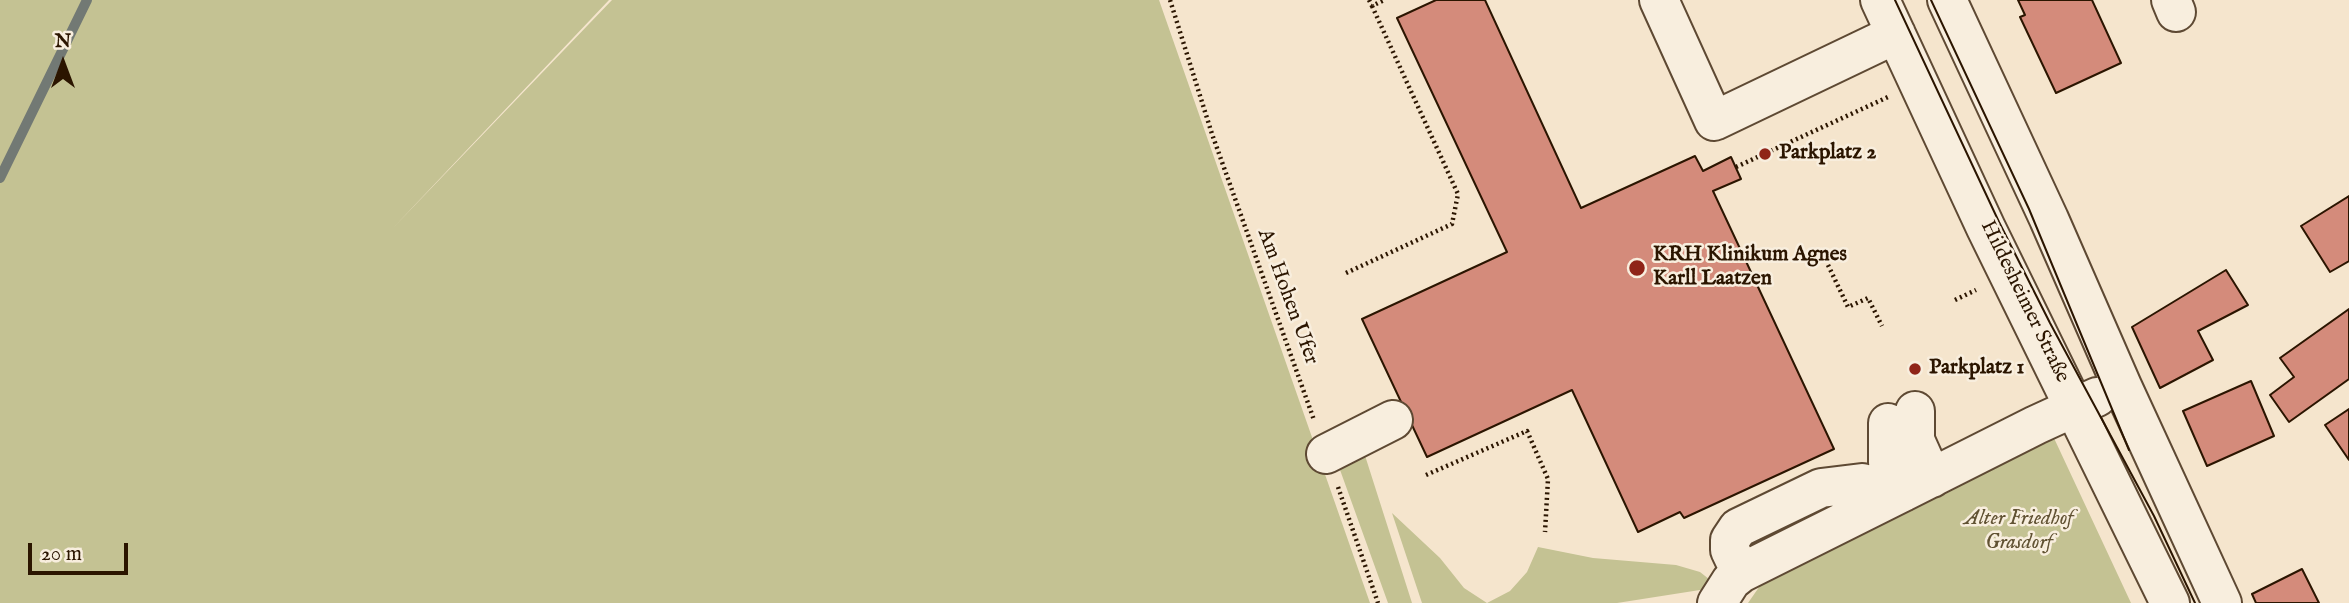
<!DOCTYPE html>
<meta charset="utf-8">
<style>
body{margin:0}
#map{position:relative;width:2349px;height:603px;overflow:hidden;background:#f5e5cd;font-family:"IM FELL English",serif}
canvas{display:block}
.north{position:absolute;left:28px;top:28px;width:70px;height:70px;-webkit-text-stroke:5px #f8eede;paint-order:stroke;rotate:0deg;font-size:19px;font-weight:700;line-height:28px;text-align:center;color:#2b1500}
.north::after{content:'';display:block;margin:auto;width:24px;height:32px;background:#2b1500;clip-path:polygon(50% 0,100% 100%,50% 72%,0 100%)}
.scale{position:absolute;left:28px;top:543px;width:100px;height:32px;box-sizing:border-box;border:4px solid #2b1500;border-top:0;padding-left:9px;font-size:21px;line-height:24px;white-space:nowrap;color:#2b1500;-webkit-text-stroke:5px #f8eede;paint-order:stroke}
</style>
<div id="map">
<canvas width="2349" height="603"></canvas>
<div class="north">N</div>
<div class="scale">20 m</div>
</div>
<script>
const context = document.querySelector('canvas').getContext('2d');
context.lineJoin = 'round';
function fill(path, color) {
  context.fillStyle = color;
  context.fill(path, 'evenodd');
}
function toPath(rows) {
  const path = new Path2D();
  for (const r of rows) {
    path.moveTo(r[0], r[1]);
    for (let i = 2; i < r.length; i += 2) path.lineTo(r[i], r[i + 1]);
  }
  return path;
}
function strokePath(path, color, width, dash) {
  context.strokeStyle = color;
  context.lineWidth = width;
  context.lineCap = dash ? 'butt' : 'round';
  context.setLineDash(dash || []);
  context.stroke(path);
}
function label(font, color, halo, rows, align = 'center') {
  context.font = font + ' "IM FELL English",serif';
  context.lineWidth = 5;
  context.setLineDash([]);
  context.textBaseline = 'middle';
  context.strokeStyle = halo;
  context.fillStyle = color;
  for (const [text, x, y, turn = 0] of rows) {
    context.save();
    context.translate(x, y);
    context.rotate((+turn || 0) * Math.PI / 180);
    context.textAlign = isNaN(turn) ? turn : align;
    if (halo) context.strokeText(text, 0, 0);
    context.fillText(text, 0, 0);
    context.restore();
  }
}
const green = toPath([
 [0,0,609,0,392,229,612,0,1159,0,1370,603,0,603],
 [2053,436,2131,603,1748,603,1764,580],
 [1361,443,1412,603,1388,603,1335,456],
 [1392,513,1440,558,1464,588,1487,603,1510,591,1527,572,1538,547,1593,558,1676,565,1700,572,1719,587,1617,603,1422,603]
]);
const stream = toPath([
 [0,178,87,0]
]);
const building = toPath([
 [1436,0,1485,0,1581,208,1695,156,1703,171,1731,157,1741,179,1713,191,1834,449,1684,518,1680,512,1638,532,1572,390,1427,457,1362,319,1507,252,1397,18,1436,0],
 [2018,0,2092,0,2121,63,2056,93,2020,17,2025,15,2018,0],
 [2349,196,2349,261,2330,272,2301,226,2349,196],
 [2226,270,2248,305,2198,331,2213,360,2160,388,2132,327,2226,270],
 [2349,309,2349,379,2289,422,2270,395,2294,377,2280,358,2349,309],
 [2251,381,2274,436,2207,466,2183,411,2251,381],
 [2349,409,2349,460,2325,425,2349,409],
 [2302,569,2319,603,2256,603,2252,594,2302,569]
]);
const path = toPath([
 [1170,0,1212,134,1314,420],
 [1369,0,1372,6,1384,0],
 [1736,167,1888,97],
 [1828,265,1848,307,1868,298,1882,326],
 [1346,273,1452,224,1458,194,1372,6],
 [1955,300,1976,290],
 [1426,475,1527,431,1548,479,1545,532],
 [1338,487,1378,603]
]);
const minor = toPath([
 [1659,0,1714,121,1896,34],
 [1880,0,1986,228,2170,603],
 [1947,0,2049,219,2122,386,2222,603],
 [2171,0,2176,12],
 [1915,411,1915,440,1932,478],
 [1888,423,1888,463,1903,492],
 [1326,454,1393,420],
 [1899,494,2036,425,2097,397],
 [1717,603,1731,581,1741,573,1899,494,1862,483,1821,488,1738,528,1730,540,1730,550,1741,573]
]);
const tram = toPath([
 [1895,0,1999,222,2050,323,2154,516,2195,603],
 [1931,0,2029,209,2129,450]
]);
const markers = [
 [1765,154,7,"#8f2418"],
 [1637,268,9,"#8f2418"],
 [1915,369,7,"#8f2418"]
];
const poiNames = [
 ["Parkplatz 2",1779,154],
 ["KRH Klinikum Agnes",1653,256],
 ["Karll Laatzen",1653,280],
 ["Parkplatz 1",1929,369]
];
const streetNames = [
 ["Am Hohen Ufer",1287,297,70],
 ["Hildesheimer Straße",2024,302,64]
];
const parkNames = [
 ["Alter Friedhof",2019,520],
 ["Grasdorf",2019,544]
];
fill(green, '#c4c293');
strokePath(stream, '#727974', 10);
fill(building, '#d48b7b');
strokePath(building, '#2b1500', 2);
strokePath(minor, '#5e4933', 42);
strokePath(path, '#2b1500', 4.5, [2, 3.5]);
strokePath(minor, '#f8eede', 38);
strokePath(tram, '#2b1500', 2);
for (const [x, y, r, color] of markers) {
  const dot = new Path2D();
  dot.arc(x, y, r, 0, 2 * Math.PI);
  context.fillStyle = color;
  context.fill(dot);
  strokePath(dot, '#f8eede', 2.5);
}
label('bold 21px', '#2b1500', '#f8eede', poiNames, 'left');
label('21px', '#2b1500', '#f8eede', streetNames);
label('italic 21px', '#615233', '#f8eede', parkNames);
</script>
